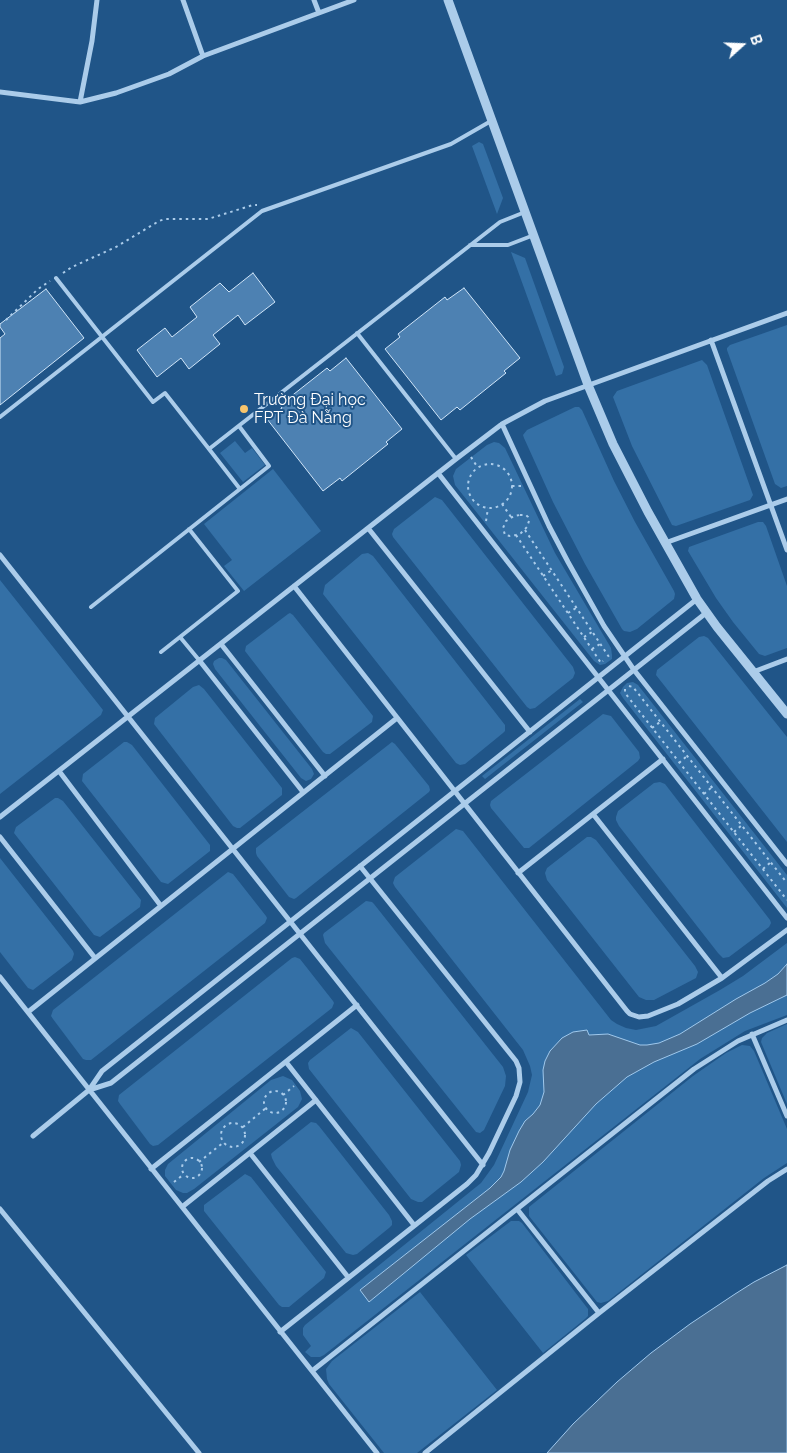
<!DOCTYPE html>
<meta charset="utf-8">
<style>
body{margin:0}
#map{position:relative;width:787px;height:1453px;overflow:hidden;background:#205588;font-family:Raleway,sans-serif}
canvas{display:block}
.north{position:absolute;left:717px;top:20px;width:50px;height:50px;-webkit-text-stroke:4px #205588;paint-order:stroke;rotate:70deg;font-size:14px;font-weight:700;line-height:20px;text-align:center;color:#fff}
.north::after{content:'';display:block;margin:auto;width:18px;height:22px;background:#fff;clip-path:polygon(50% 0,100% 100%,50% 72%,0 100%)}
</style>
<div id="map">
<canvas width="787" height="1453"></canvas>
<div class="north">B</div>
</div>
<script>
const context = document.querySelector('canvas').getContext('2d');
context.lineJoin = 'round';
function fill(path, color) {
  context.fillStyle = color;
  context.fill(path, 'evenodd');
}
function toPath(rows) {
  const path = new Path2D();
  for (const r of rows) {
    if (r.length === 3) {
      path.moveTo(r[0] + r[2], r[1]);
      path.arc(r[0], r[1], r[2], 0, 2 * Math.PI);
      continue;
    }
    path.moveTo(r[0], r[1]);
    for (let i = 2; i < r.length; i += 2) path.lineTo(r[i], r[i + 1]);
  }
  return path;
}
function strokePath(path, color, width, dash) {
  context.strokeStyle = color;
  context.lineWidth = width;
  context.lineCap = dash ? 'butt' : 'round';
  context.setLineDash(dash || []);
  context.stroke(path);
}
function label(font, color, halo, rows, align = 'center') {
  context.font = font + ' Raleway,sans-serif';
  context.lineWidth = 4;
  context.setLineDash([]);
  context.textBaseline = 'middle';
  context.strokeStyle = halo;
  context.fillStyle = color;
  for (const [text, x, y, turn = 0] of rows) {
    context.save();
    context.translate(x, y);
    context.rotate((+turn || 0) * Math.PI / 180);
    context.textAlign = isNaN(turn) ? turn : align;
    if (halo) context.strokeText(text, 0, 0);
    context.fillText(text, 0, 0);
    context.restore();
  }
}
const green = toPath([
 [479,142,483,144,503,198,497,214,472,146],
 [511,252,525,258,564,367,562,374,556,376],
 [787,325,787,486,781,488,775,484,727,350,727,348,730,345],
 [702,360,707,365,753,495,750,500,676,526,672,525,632,446,613,397,617,391],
 [575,407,579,407,582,410,614,481,635,522,674,591,675,594,674,599,637,629,630,632,624,631,622,629,585,564,553,502,524,438,523,435,527,430],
 [235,441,245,453,252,448,265,465,243,482,220,453],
 [494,442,499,443,505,448,555,553,611,648,612,655,612,659,605,664,600,665,594,661,455,485,453,476,456,469,487,445],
 [273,469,321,531,244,591,224,566,232,560,204,524],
 [435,497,442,500,573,667,575,673,573,678,535,708,530,709,527,707,393,537,392,534,394,529],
 [758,522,763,522,766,526,787,586,787,648,765,656,759,654,733,622,716,598,688,551,689,547],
 [368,553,373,556,505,725,505,731,503,733,465,764,460,765,456,763,323,594,325,585,362,554],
 [0,580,103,710,101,715,0,794],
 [290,613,293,615,373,716,372,722,330,754,326,754,323,752,245,651,246,646,288,614],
 [704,636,708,638,787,737,787,842,656,675,657,670,699,637],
 [219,658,222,658,226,660,312,769,314,774,311,779,306,781,301,778,215,669,213,664,214,661],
 [633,682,638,685,787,875,787,908,623,698,620,693,623,687,627,683],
 [199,685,204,689,282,788,282,795,240,828,237,828,233,826,154,724,155,718,193,687],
 [580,699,583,702,485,779,482,776],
 [603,714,611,716,639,752,640,758,638,761,529,848,524,848,491,808,490,805,491,801],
 [124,742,127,742,132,745,210,845,210,851,168,884,161,882,82,781,83,774],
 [392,742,395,744,429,786,430,790,429,792,296,898,294,899,289,897,257,856,256,853,256,848],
 [660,782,665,784,770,920,771,923,769,927,729,957,723,958,718,953,619,826,616,820,616,817,618,811,654,783],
 [55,798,58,798,63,801,141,900,140,907,100,937,94,935,14,833,16,827],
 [456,829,463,831,611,1020,617,1024,626,1028,636,1030,656,1026,720,990,743,976,787,943,787,1015,745,1031,700,1059,324,1355,320,1357,311,1357,305,1352,311,1346,303,1335,303,1328,305,1325,481,1183,494,1165,528,1092,532,1075,530,1066,523,1050,395,887,393,883,395,877],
 [587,837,591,837,596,840,695,966,698,972,696,978,654,1000,646,1000,639,997,547,880,545,873,547,868],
 [0,858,73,951,74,954,72,960,33,990,28,988,0,952],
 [228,872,233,874,266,916,267,918,265,923,91,1060,86,1060,83,1059,53,1019,51,1016,53,1010],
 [366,901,372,902,374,904,503,1067,506,1076,505,1086,484,1130,480,1133,476,1132,325,943,323,935,324,933],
 [295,957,300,959,333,1001,334,1003,332,1008,158,1145,153,1146,150,1144,120,1104,118,1101,119,1095,292,958],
 [787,1024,787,1104,761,1042,762,1038,767,1033],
 [351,1028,358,1032,460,1161,461,1165,459,1172,422,1202,418,1202,411,1199,309,1069,308,1063,310,1060],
 [742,1045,750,1046,754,1051,787,1129,787,1163,764,1178,608,1301,601,1303,597,1302,529,1216,529,1207,693,1076,726,1053],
 [283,1076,292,1080,300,1091,302,1099,298,1107,194,1189,187,1193,183,1193,176,1190,165,1176,165,1170,168,1164,271,1080],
 [311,1122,316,1123,319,1126,389,1215,392,1221,392,1225,389,1228,357,1254,353,1255,346,1253,276,1166,272,1158,271,1154,273,1152],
 [245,1174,251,1177,326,1272,324,1278,289,1307,282,1307,279,1305,204,1211,204,1205],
 [511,1221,519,1221,522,1223,588,1309,588,1316,585,1319,543,1353,466,1255],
 [420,1292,497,1390,417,1453,384,1453,329,1384,327,1379,326,1369,332,1361]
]);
const water = toPath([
 [787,964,787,995,750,1013,697,1044,654,1062,627,1077,596,1104,543,1162,521,1182,470,1219,369,1302,360,1290,490,1188,501,1177,504,1171,510,1150,519,1131,525,1121,533,1114,540,1105,544,1092,543,1070,545,1061,550,1051,562,1038,573,1032,587,1030,589,1035,608,1034,640,1045,647,1045,659,1043,680,1034,736,999,765,983,778,974,787,964],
 [787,1265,787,1453,547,1453,573,1424,617,1382,651,1353,690,1324,735,1294,754,1282,787,1265]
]);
const building = toPath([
 [253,273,275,302,245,325,238,315,213,335,220,344,189,369,181,358,157,377,137,350,165,328,172,337,197,317,190,307,220,283,229,292,253,273],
 [464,288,520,358,504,371,506,373,460,410,457,407,441,420,385,349,400,337,398,334,445,297,447,300,464,288],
 [46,289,84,338,0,405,0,338,5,334,0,327,0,324,46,289],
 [346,358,402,429,386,442,388,444,342,481,340,478,323,491,267,419,282,408,280,405,327,368,330,371,346,358]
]);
const path = toPath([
 [63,273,72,267,116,247,159,221,165,219,208,219,253,205,257,205],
 [6,320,38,289,50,281],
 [471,457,478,468],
 [490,486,22],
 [512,486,521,486],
 [502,504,511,517],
 [520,515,526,515,528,517,529,521,527,527,521,533,516,535,510,536,505,535,503,528,506,521,514,516,520,515],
 [486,521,488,508],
 [525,530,609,657],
 [516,535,601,663,603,661],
 [543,576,552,570],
 [568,613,576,608],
 [584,637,592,632],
 [592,649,600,644],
 [629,686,633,687,787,883],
 [625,689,625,693,787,900],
 [652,728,660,722],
 [679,763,687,756],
 [704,794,712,787],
 [734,832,742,825],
 [763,869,771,862],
 [275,1102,11],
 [283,1095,294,1086],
 [233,1135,12],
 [243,1127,266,1108],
 [192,1168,10],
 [199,1162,224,1142],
 [174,1182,184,1174]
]);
const service = toPath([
 [470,245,508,245,534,235],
 [56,278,153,402,165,393,209,449,500,222,525,212],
 [357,333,456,459],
 [0,417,262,211,451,144,491,121],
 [209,449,240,489],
 [91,607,269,466,239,426],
 [180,637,199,660],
 [161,652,238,591,189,529]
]);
const minor = toPath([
 [183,0,203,56],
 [314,0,319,13],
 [0,92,80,102,116,93,169,74,203,56,354,0],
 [80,102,92,41,97,0],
 [711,340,787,550],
 [502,424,549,526,568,562,604,626,634,670,787,864],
 [438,473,787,918],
 [368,528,530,732],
 [665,543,787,499],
 [0,555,483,1165],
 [294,586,627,1011,630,1014,639,1017,648,1016,678,1004,722,978,787,930],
 [221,644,325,776],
 [199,660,303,792],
 [753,672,787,659],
 [59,771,161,906],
 [593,814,722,978],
 [0,817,456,459,502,424,545,401,787,313],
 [0,837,95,958],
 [518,873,663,759],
 [0,977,377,1453],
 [28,1012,397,718],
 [752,1034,787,1116],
 [286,1062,414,1225],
 [89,1090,111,1083,706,613],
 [33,1136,89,1090,102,1071,697,599],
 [250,1153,348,1277],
 [151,1169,357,1005],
 [182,1207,316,1100],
 [0,1209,199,1453],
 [517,1209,599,1313],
 [280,1332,467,1184,476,1175,489,1153,516,1096,520,1082,519,1068,516,1061,360,866],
 [312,1371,694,1069,738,1041,787,1020],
 [425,1453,599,1313,768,1181,787,1169]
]);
const tertiary = toPath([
 [448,0,588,385,613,444,648,512,697,599,717,627,787,714]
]);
const markers = [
 [244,409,5,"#f8c56c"]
];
const poiNames = [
 ["Trường Đại học",254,400],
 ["FPT Đà Nẵng",254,418]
];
fill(green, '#3470a6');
fill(water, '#4a6f93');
strokePath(water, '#9fc8ec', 1);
fill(building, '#4d81b2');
strokePath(building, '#d0e5f8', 1);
strokePath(path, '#abccea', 2, [2.5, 4]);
strokePath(service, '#abccea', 4);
strokePath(minor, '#abccea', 5);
strokePath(tertiary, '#abccea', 9);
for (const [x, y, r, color] of markers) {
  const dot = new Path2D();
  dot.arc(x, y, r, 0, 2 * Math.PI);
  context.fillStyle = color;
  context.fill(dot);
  strokePath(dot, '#205588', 2);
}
label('16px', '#fff', '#205588', poiNames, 'left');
</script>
